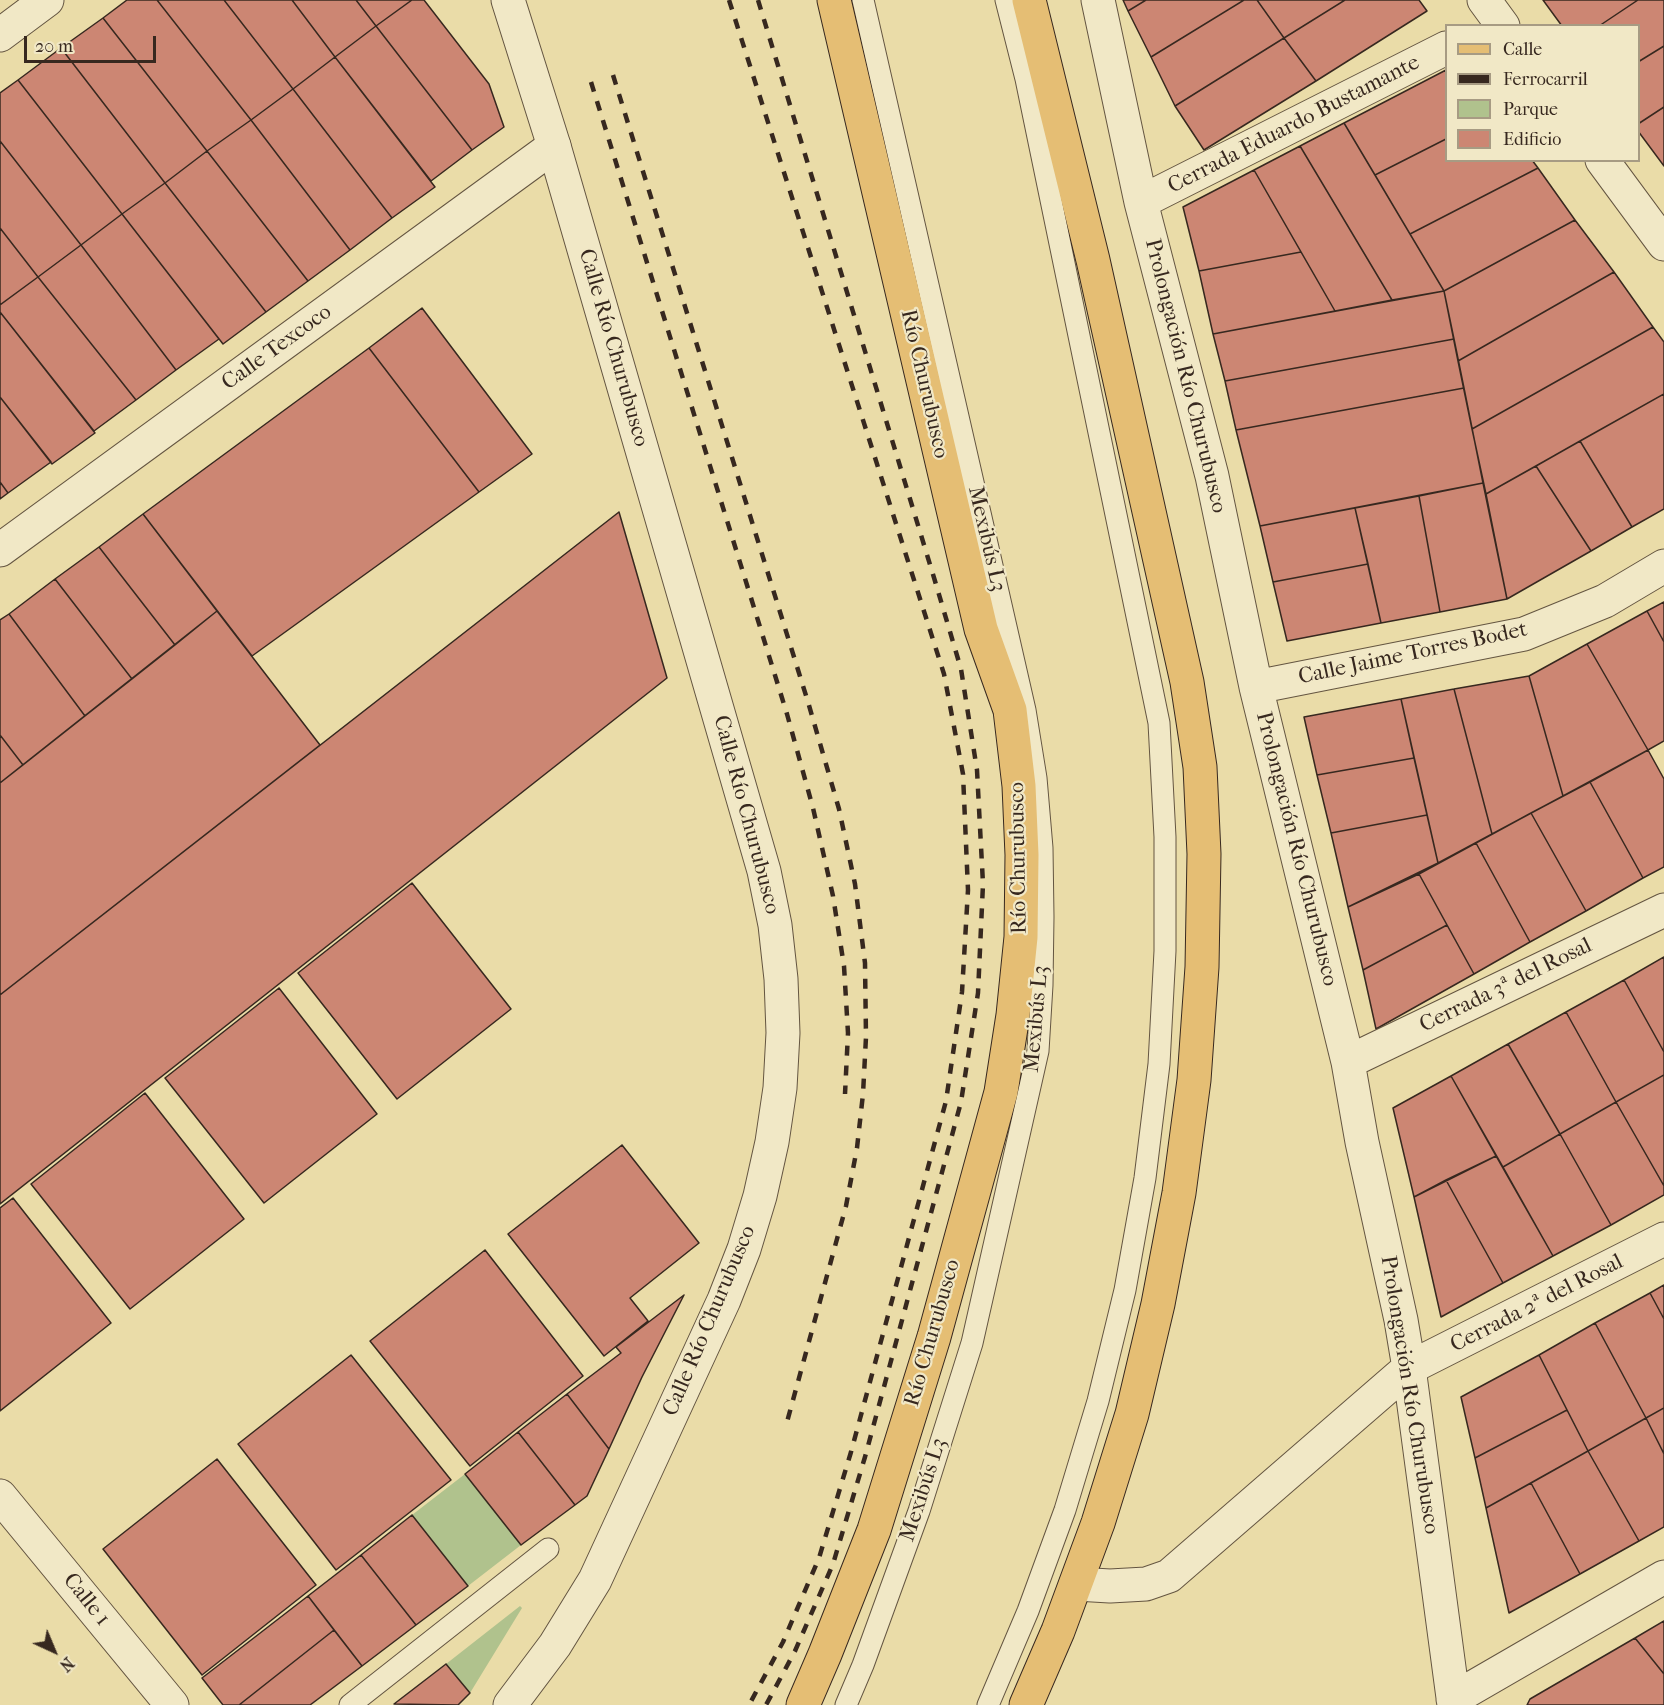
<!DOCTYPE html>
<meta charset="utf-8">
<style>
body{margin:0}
#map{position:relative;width:1664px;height:1705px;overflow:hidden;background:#eadca8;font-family:"IM FELL French Canon",serif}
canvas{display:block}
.legend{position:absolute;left:1445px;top:24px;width:195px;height:138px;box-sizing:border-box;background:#f1e8c6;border:2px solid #a79b83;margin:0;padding:8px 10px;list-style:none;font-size:18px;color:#37281f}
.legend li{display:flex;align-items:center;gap:12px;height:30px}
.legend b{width:30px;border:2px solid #a79b83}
.north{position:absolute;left:24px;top:1621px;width:60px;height:60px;-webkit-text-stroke:4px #f1e8c6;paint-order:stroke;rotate:136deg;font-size:16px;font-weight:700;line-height:24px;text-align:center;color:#37281f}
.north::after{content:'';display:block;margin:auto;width:21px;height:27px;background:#37281f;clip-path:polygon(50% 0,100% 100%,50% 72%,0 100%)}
.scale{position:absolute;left:24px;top:36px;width:132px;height:27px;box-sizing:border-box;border:3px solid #37281f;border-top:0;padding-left:8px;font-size:18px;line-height:21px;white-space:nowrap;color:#37281f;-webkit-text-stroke:4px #f1e8c6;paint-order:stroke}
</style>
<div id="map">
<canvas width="1664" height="1705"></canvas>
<ul class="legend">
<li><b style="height:8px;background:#e5be74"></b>Calle</li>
<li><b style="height:8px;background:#37281f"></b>Ferrocarril</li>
<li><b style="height:16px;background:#b0c28d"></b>Parque</li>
<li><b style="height:16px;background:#cc8673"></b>Edificio</li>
</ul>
<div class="north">N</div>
<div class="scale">20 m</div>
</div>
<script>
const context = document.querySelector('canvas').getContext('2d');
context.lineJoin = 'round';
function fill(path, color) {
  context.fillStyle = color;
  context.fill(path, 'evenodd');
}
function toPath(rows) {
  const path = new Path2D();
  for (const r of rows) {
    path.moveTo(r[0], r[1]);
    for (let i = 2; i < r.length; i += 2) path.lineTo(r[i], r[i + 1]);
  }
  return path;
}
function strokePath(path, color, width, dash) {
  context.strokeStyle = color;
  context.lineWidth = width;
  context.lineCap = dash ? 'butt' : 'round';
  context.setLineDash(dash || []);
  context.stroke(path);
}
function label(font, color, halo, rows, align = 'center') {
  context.font = font + ' "IM FELL French Canon",serif';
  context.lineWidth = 4.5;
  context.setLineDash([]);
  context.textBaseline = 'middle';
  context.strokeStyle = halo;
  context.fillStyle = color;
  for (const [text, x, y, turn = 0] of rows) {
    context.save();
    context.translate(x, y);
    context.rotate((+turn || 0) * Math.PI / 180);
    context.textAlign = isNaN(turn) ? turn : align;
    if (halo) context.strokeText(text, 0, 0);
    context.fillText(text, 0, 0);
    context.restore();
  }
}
const green = toPath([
 [465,1474,521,1545,468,1586,412,1515],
 [520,1606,522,1608,470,1693,446,1664]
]);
const building = toPath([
 [127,0,157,0,251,120,207,151,103,18,127,0],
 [157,0,224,0,293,89,251,120,157,0],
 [224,0,292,0,335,57,293,89,224,0],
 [292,0,356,0,376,26,335,57,292,0],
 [356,0,412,0,376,26,356,0],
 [412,0,424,0,489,84,504,127,472,150,376,26,412,0],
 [1123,0,1146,0,1128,11,1123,0],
 [1146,0,1244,0,1151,57,1128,11,1146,0],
 [1244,0,1257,0,1284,38,1175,106,1151,57,1244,0],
 [1257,0,1345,0,1284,38,1257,0],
 [1345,0,1419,0,1427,11,1316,81,1284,38,1345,0],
 [1543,0,1638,0,1599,26,1562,26,1543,0],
 [1638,0,1664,0,1664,46,1638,62,1638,26,1599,26,1638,0],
 [103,18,207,151,165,183,61,48,103,18],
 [376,26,472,150,431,181,335,57,376,26],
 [1284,38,1316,81,1204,150,1175,106,1284,38],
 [1664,46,1664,107,1638,124,1638,62,1664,46],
 [61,48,165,183,122,214,18,80,61,48],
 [335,57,435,187,392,218,293,89,335,57],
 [1446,70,1446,139,1375,175,1344,123,1446,70],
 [18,80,122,214,81,245,0,141,0,93,18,80],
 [293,89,392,218,350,250,251,120,293,89],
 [1664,107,1664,166,1638,131,1638,124,1664,107],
 [251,120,350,250,308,281,207,151,251,120],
 [1344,123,1410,234,1444,291,1392,300,1300,146,1344,123],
 [1446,139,1446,160,1532,160,1538,168,1410,234,1375,175,1446,139],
 [0,141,81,245,38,277,0,228,0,141],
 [1300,146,1392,300,1335,311,1254,170,1300,146],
 [207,151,308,281,266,312,165,183,207,151],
 [1538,168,1575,220,1444,291,1410,234,1538,168],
 [1254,170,1301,252,1199,271,1183,207,1254,170],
 [165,183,266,312,223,344,122,214,165,183],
 [122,214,219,339,176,370,81,245,122,214],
 [1575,220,1614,272,1458,361,1444,291,1575,220],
 [0,228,38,277,0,305,0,228],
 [81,245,176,370,136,400,38,277,81,245],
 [1301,252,1335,311,1213,334,1199,271,1301,252],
 [1614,272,1653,327,1472,429,1458,361,1614,272],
 [38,277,136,400,94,431,0,312,0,305,38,277],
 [1444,291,1454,339,1225,381,1213,334,1444,291],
 [422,308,532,454,479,492,369,348,422,308],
 [0,312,95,433,52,464,0,397,0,312],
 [1653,327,1664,342,1664,394,1486,494,1472,429,1653,327],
 [1454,339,1464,388,1236,430,1225,381,1454,339],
 [369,348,479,492,252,656,143,514,369,348],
 [1464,388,1483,483,1260,526,1236,430,1464,388],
 [1664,394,1664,509,1632,527,1580,441,1664,394],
 [0,397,51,462,8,493,0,482,0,397],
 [1580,441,1632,527,1591,551,1536,466,1580,441],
 [1536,466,1591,551,1507,599,1486,494,1536,466],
 [0,482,8,493,0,499,0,482],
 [1483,483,1507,599,1440,612,1419,496,1483,483],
 [1419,496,1440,612,1381,623,1355,508,1419,496],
 [1355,508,1368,564,1273,582,1260,526,1355,508],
 [619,512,667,678,0,1204,0,995,619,512],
 [143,514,217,611,175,645,99,547,143,514],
 [99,547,175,645,132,679,55,579,99,547],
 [1368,564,1381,623,1287,641,1273,582,1368,564],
 [55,579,132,679,85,716,9,614,55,579],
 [1664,602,1664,642,1647,611,1664,602],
 [217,611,320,745,0,995,0,783,217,611],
 [1647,611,1664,642,1664,741,1648,750,1587,644,1647,611],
 [9,614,85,716,23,765,0,735,0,620,9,614],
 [1587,644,1648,750,1563,796,1529,676,1587,644],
 [1529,676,1563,796,1492,834,1454,689,1529,676],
 [1454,689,1492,834,1438,863,1401,699,1454,689],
 [1401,699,1414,758,1317,775,1304,717,1401,699],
 [0,735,23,765,0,783,0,735],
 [1648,750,1664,779,1664,867,1643,878,1590,782,1648,750],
 [1414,758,1427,815,1331,833,1317,775,1414,758],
 [1590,782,1643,878,1586,911,1531,813,1590,782],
 [1531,813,1586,911,1530,942,1476,843,1531,813],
 [1427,815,1438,863,1348,907,1331,833,1427,815],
 [1476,843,1530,942,1474,974,1419,874,1476,843],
 [1419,874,1447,925,1363,970,1348,907,1419,874],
 [412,883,511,1009,397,1099,298,973,412,883],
 [1447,925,1474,974,1376,1029,1363,970,1447,925],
 [1664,957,1664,1052,1624,980,1664,957],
 [1624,980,1664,1052,1664,1075,1616,1102,1566,1012,1624,980],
 [279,988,377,1114,264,1203,165,1078,279,988],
 [1566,1012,1616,1102,1560,1134,1508,1044,1566,1012],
 [1508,1044,1560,1134,1503,1167,1451,1076,1508,1044],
 [1664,1075,1664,1186,1616,1102,1664,1075],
 [1451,1076,1496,1156,1414,1197,1393,1108,1451,1076],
 [145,1093,244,1219,130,1309,31,1184,145,1093],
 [1616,1102,1664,1186,1664,1195,1611,1225,1560,1134,1616,1102],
 [1560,1134,1611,1225,1553,1256,1503,1167,1560,1134],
 [622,1145,699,1243,630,1298,648,1321,604,1356,508,1234,622,1145],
 [1496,1156,1553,1256,1503,1283,1446,1180,1496,1156],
 [1446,1180,1503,1283,1441,1317,1414,1197,1446,1180],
 [13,1198,111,1323,0,1411,0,1208,13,1198],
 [485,1250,583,1376,470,1466,370,1341,485,1250],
 [1664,1285,1664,1319,1650,1293,1664,1285],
 [1650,1293,1664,1319,1664,1408,1646,1418,1595,1323,1650,1293],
 [684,1295,642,1377,609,1449,567,1394,621,1353,616,1347,684,1295],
 [1595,1323,1646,1418,1588,1451,1539,1355,1595,1323],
 [351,1355,451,1480,336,1570,238,1444,351,1355],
 [1539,1355,1567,1410,1475,1458,1461,1397,1539,1355],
 [567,1394,609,1449,587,1496,575,1505,518,1432,567,1394],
 [1664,1408,1664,1454,1646,1418,1664,1408],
 [1567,1410,1588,1451,1486,1508,1475,1458,1567,1410],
 [1646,1418,1664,1454,1664,1527,1639,1541,1588,1451,1646,1418],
 [518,1432,575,1505,521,1545,465,1474,518,1432],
 [1588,1451,1639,1541,1580,1574,1531,1483,1588,1451],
 [217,1459,316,1585,202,1675,103,1549,217,1459],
 [1531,1483,1580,1574,1509,1613,1486,1508,1531,1483],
 [412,1515,468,1586,416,1625,361,1555,412,1515],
 [361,1555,416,1625,362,1666,308,1596,361,1555],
 [308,1596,334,1630,239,1705,223,1705,202,1678,308,1596],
 [1664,1621,1664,1674,1635,1638,1664,1621],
 [334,1630,362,1666,310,1705,239,1705,334,1630],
 [1635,1638,1664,1674,1664,1705,1527,1705,1530,1699,1635,1638],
 [446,1664,470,1693,458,1705,394,1704,446,1664]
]);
const service = toPath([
 [350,1705,548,1549],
 [846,1705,863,1665,919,1511,972,1343,1038,1051,1042,985,1043,917,1042,848,1036,778,1025,710,863,0],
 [988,1705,1028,1611,1065,1510,1098,1401,1125,1290,1145,1178,1159,1064,1165,951,1165,837,1159,723,1026,79,1006,0]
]);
const minor = toPath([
 [1098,0,1141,202,1212,476,1256,687,1348,1062,1362,1142,1401,1320,1409,1368,1454,1705],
 [1484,0,1503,26],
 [0,35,47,0],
 [1602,160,1664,244],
 [1141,202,1446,48],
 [0,550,554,146],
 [1256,687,1524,634,1605,601,1664,566],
 [1348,1062,1664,910],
 [0,1496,172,1705],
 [1076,1584,1110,1586,1146,1584,1169,1576,1409,1368,1664,1239],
 [1453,1699,1664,1577]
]);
const tertiary = toPath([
 [508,0,554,146,764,871,775,925,781,979,783,1033,780,1088,772,1142,760,1196,744,1249,724,1300,595,1580,555,1645,510,1705]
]);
const primary = toPath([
 [803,1705,825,1654,874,1530,934,1337,1001,1092,1013,1015,1021,937,1022,855,1019,786,1010,710,981,629,834,0],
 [1026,1705,1058,1631,1098,1523,1132,1414,1158,1304,1179,1193,1194,1080,1202,967,1204,854,1200,767,1187,682,1093,260,1029,0]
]);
const rail = toPath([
 [729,0,944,674,963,774,968,890,962,992,946,1101,851,1452,819,1558,783,1642,749,1705],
 [758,0,935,581,961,669,977,770,983,884,978,993,961,1102,865,1457,833,1564,795,1651,766,1705],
 [613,75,808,702,839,809,855,884,865,963,866,1037,863,1094,857,1148,846,1206,787,1422],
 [591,82,787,714,813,808,833,896,844,966,848,1033,845,1094]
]);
const streetNames = [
 ["Cerrada Eduardo Bustamante",1294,125,-27],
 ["Calle Texcoco",277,348,-36],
 ["Calle Río Churubusco",613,348,74],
 ["Prolongación Río Churubusco",1185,376,76],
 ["Río Churubusco",924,384,77],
 ["Mexibús L3",986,539,77],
 ["Calle Jaime Torres Bodet",1413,654,-12],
 ["Calle Río Churubusco",746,815,75],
 ["Prolongación Río Churubusco",1296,849,76],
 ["Río Churubusco",1019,858,-91],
 ["Cerrada 3ª del Rosal",1506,986,-26],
 ["Mexibús L3",1037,1019,-85],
 ["Cerrada 2ª del Rosal",1537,1304,-27],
 ["Calle Río Churubusco",710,1321,-67],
 ["Río Churubusco",933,1333,-74],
 ["Prolongación Río Churubusco",1409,1395,81],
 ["Mexibús L3",924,1490,-72],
 ["Calle 1",86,1600,51]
];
fill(green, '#b0c28d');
fill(building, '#cc8673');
strokePath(building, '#37281f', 1.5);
strokePath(service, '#645541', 23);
strokePath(minor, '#645541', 35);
strokePath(tertiary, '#645541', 35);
strokePath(primary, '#37281f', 35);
strokePath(service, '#f1e8c6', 21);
strokePath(minor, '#f1e8c6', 33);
strokePath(tertiary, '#f1e8c6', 33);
strokePath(primary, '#e5be74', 33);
strokePath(rail, '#37281f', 4.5, [10, 10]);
label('22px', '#37281f', '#f1e8c6', streetNames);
</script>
